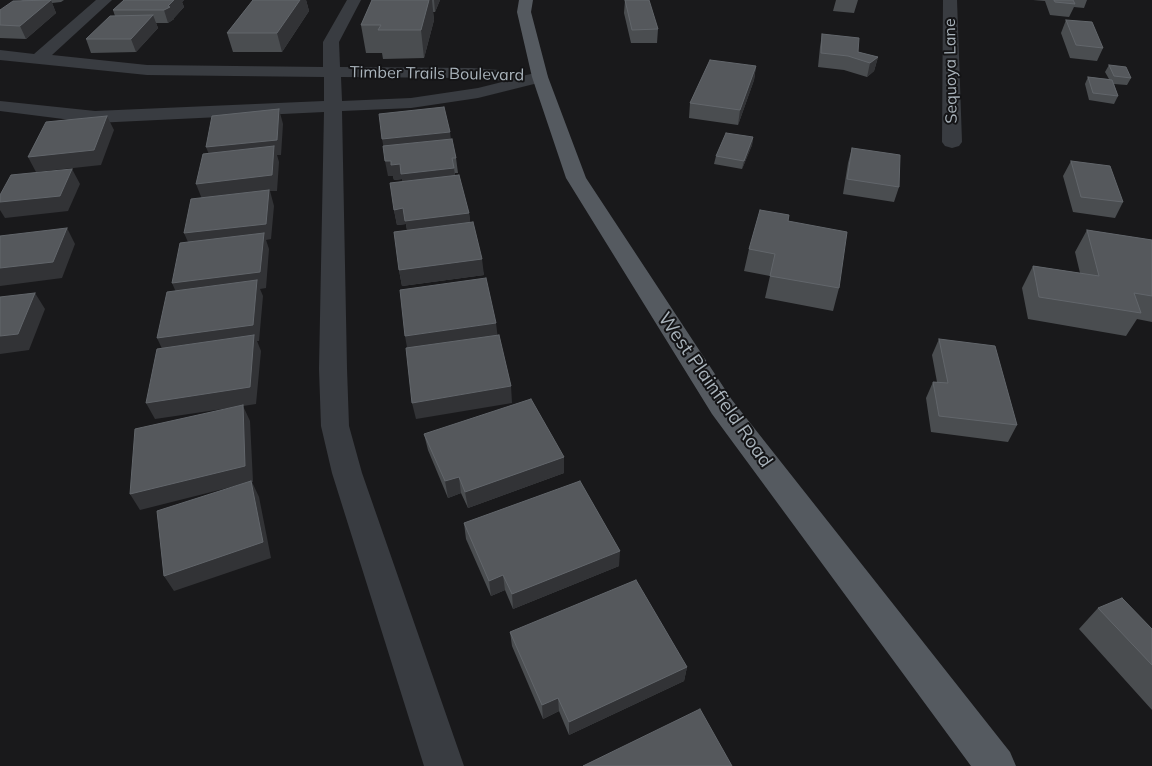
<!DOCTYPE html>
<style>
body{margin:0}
canvas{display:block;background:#19191b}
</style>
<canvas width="1152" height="766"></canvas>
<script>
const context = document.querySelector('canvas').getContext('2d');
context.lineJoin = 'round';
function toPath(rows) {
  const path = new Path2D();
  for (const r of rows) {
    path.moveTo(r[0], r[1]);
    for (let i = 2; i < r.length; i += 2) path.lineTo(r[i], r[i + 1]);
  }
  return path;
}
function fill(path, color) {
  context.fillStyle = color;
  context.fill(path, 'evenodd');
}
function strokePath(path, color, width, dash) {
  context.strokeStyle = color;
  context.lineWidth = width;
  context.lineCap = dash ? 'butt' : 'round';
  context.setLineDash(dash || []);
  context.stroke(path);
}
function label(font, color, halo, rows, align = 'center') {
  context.font = font + ' Mulish,sans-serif';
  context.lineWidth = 4;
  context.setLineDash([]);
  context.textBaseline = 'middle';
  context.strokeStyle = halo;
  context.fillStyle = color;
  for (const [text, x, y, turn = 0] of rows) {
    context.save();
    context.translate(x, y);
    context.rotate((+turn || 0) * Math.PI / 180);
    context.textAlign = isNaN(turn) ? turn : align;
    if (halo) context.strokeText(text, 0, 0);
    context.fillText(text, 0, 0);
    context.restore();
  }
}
const minor = toPath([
 [96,0,112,0,52,55,147,65,323,67,323,42,347,0,361,0,339,42,340,67,471,68,514,71,520,72,522,76,540,72,546,73,548,77,546,81,478,98,411,108,342,111,347,369,349,426,362,473,464,766,424,766,332,473,321,426,319,369,324,112,95,123,0,111,0,101,95,111,324,101,324,77,147,75,0,60,0,50,34,54,96,0],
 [341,77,471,78,506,81,478,88,411,98,342,101,341,77],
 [943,0,957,0,962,142,959,146,952,148,945,146,942,142,943,0]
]);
const major = toPath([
 [519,0,533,0,531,12,548,77,586,178,732,400,1010,752,1016,766,971,766,712,414,566,178,532,77,517,12,519,0]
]);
const wall = toPath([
 [23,0,64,0,61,2,52,3,56,13,26,39,0,38,0,10],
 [124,0,184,0,182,2,184,7,174,18,174,19,168,23,156,23,158,28,136,52,91,53,86,39,115,16,113,10],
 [253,0,306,0,309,11,282,52,233,52,227,33],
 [372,0,440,0,435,12,433,12,434,20,424,58,383,59,382,53,366,53,361,25],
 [625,0,658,29,657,43,631,43,624,13],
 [836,0,858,0,854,13,833,11],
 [1033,0,1087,0,1084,8,1074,7,1069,17,1050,15,1045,1],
 [1066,20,1103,48,1097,61,1070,58,1061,33],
 [822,34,858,52,878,57,874,71,867,77,844,70,818,67,820,47],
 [1109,65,1131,78,1127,85,1114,84,1118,96,1114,104,1089,100,1085,84,1088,77,1109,79,1105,72],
 [756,66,754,80,738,125,689,118,690,103],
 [753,137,752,145,742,169,714,164,716,156],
 [451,139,456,158,458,173,455,173,455,175,469,213,470,222,484,275,402,286,399,270,407,230,406,224,397,225,394,210,403,182,402,179,394,180,393,176,388,176],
 [852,148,899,187,894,202,843,194,848,163],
 [1071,161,1123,202,1115,218,1073,212,1063,176],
 [788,221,839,288,833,311,765,298,770,276,744,271,749,249],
 [1087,230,1152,240,1152,322,1137,319,1126,336,1028,319,1022,288,1033,266,1080,273,1075,252],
 [939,339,1017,425,1008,442,931,432,926,398,933,382,937,382,932,355],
 [424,434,564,457,564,473,468,508,461,493,448,498,428,450],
 [464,523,619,566,513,609,505,590,491,596,466,539],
 [1098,608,1152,629,1152,710,1079,629],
 [510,632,687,667,684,681,569,735,559,711,543,719,512,646]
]);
const shadedWall = toPath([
 [51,0,56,13,26,39,20,26],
 [174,0,184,0,182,2,184,7,174,18,174,19,168,23,164,10],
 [296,0,306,0,309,11,282,52,277,33],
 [429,0,432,0,434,20,424,58,421,30],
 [434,0,440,0,435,12],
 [153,15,158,28,136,52,131,39],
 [878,57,874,71,867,77,870,63],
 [756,66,754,80,738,125,740,110],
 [279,109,283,124,281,155,277,155,279,162,277,191,270,191,274,206,271,239,266,240,269,249,266,288,260,289,263,296,259,341,257,341,261,351,256,404,243,406,250,421,253,482,252,482,259,497,271,558,174,591,164,576,251,482,140,510,130,494,243,406,155,419,146,403,165,355,157,338,179,299,172,283,191,249,184,233,202,199,196,184,212,162,206,147],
 [107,116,114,130,101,165,36,172,28,157],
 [450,132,452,147,385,154,382,139],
 [753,137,752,145,742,169,744,161],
 [385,161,391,161,454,168,456,183,404,189,402,179,394,180,393,176,388,176],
 [72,169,80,184,68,211,5,218,0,210,0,202],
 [403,208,469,213,471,228,408,237,406,224,397,225,394,210],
 [67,228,75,244,62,278,0,286,0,268],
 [482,259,484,275,402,286,399,270],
 [35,293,45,309,29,350,0,354,0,336],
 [496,323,498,339,408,353,405,336],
 [511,386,512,403,416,419,412,403],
 [564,457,564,473,468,508,465,492],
 [459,477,461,493,448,498,445,481],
 [620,551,619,566,513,609,512,594],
 [503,575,505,590,491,596,489,581],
 [687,667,684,681,569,735,569,722],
 [558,698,559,711,543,719,542,705]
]);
const building = toPath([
 [51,0,20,26,0,25,0,10,13,1,51,0],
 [124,0,174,0,168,6,170,7,164,10,113,10,124,0],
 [253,0,300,0,277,33,227,33,253,0],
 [372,0,429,0,421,30,378,30,381,25,361,25,372,0],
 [625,0,649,0,658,29,632,30,625,0],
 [1054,0,1073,0,1075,4,1055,2,1054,0],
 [153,15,131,39,86,39,110,16,153,15],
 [1066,20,1092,22,1103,48,1076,45,1066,20],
 [822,34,859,38,858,52,878,57,870,63,848,56,821,53,822,34],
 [710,60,756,66,740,110,690,103,710,60],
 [1109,65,1126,67,1131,78,1114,76,1109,65],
 [1088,77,1112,80,1118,96,1093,93,1088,77],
 [444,107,450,132,382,139,379,114,444,107],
 [279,109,277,140,206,147,212,116,279,109],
 [107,116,94,150,28,157,46,122,107,116],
 [726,133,753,137,744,161,716,156,726,133],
 [452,139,456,158,452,158,454,168,401,174,400,164,391,165,391,161,385,161,383,146,452,139],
 [274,146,272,175,196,184,203,154,274,146],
 [852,148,900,155,899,187,847,179,852,148],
 [1071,161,1110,166,1123,202,1081,197,1071,161],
 [72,169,60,196,0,202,0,195,11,175,72,169],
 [459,175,469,213,405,221,403,208,394,210,390,183,459,175],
 [269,190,266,224,184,233,191,199,269,190],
 [760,210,789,215,788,221,847,232,839,288,770,276,775,254,749,249,760,210],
 [473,222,482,259,399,270,394,232,473,222],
 [67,228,53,262,0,268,0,236,67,228],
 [1087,230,1152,240,1152,296,1134,293,1141,313,1039,297,1033,266,1099,276,1087,230],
 [264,233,260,272,172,283,180,243,264,233],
 [486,278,496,323,405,336,400,290,486,278],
 [257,280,253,325,157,338,167,292,257,280],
 [35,293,18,334,0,336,0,297,35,293],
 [254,335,250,387,146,403,157,349,254,335],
 [499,335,511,386,412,403,406,348,499,335],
 [939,339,995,346,1017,425,939,416,933,382,948,383,939,339],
 [531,399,564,457,465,492,459,477,445,481,424,434,531,399],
 [243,405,245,466,130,494,135,429,243,405],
 [251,481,263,542,164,576,157,511,251,481],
 [580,481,620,551,512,594,503,575,489,581,464,523,580,481],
 [636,580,687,667,569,722,558,698,542,705,510,632,636,580],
 [1122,598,1152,629,1152,665,1098,608,1122,598],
 [700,709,732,766,583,766,700,709]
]);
const farStreetnames = [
 ["Sequoya Lane",951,71,-91],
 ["Timber Trails Boulevard",437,74,1]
];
const streetNames = [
 ["West Plainfield Road",715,390,55]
];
fill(minor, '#393c41');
fill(major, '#555a60');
fill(wall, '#4a4d50');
fill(shadedWall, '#323336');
fill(building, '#55585c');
strokePath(building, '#62666b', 1);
label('16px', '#aab4bc', '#141416', farStreetnames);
label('19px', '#aab4bc', '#141416', streetNames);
</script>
